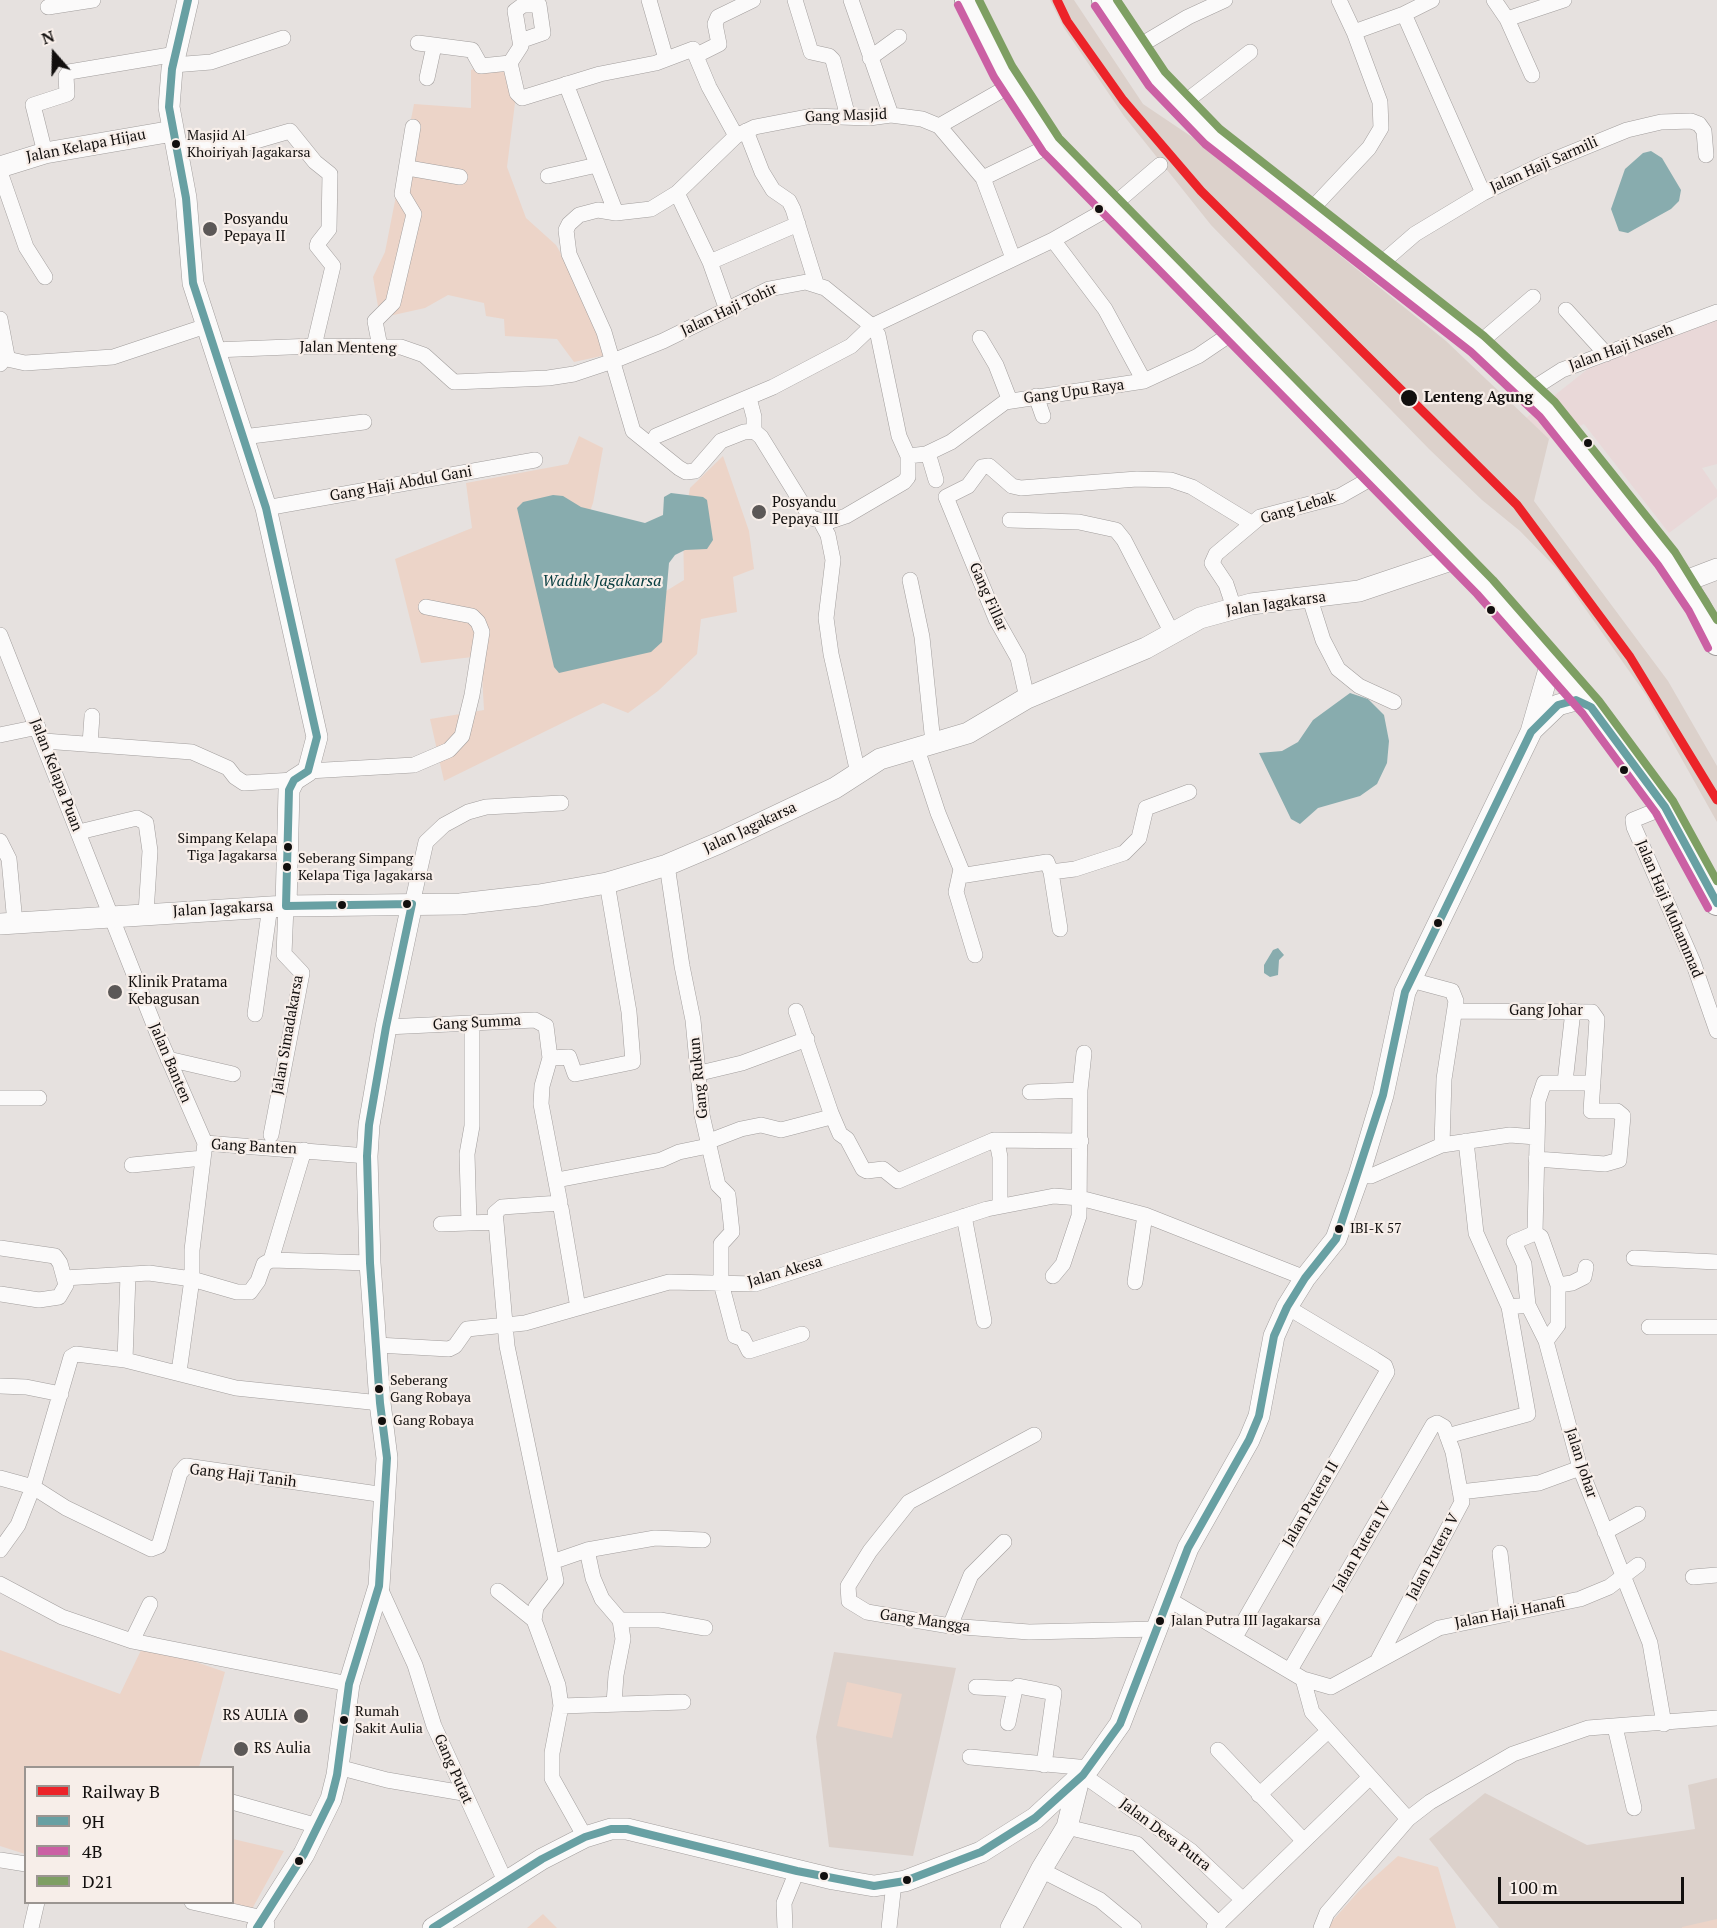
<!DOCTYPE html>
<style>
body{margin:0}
#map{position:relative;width:1717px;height:1928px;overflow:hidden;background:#e6e1df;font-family:"PT Serif",serif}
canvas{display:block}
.legend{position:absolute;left:24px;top:1766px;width:210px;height:138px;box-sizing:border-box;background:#f7eee9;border:2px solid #9b9591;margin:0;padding:8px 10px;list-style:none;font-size:18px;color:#120f0e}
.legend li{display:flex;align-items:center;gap:12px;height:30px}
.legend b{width:30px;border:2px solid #9b9591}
.north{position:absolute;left:24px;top:24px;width:60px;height:60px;-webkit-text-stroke:4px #f7eee9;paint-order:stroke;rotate:340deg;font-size:16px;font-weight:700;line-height:24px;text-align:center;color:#120f0e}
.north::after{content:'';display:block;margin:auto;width:21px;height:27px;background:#120f0e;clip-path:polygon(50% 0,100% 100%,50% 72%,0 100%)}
.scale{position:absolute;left:1498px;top:1877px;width:186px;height:27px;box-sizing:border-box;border:3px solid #120f0e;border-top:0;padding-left:8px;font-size:18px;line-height:21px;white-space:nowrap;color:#120f0e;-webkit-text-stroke:4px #f7eee9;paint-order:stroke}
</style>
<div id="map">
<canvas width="1717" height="1928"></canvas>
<ul class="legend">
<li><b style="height:8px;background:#ec2329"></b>Railway B</li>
<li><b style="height:8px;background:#68a0a3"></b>9H</li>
<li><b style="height:8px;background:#cb60a4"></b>4B</li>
<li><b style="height:8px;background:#7e9f63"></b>D21</li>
</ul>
<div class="north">N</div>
<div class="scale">100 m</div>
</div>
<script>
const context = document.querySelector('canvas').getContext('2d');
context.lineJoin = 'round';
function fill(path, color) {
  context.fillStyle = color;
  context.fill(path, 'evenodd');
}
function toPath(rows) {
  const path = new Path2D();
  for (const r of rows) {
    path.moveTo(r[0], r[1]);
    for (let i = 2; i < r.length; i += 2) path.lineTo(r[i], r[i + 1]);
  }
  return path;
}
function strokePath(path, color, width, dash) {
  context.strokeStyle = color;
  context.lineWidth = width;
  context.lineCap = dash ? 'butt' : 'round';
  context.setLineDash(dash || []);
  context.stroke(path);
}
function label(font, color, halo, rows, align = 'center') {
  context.font = font + ' "PT Serif",serif';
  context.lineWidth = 4.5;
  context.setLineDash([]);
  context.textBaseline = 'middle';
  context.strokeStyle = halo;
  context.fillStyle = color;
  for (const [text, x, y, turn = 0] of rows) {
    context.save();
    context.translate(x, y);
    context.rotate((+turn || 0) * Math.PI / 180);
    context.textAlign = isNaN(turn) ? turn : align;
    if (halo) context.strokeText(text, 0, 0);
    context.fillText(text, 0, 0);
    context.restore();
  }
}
const commercial = toPath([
 [1717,312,1717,464,1702,468,1717,490,1717,497,1669,533,1584,424,1549,439,1526,418,1613,349]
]);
const built = toPath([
 [1050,0,1074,0,1143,104,1198,141,1446,341,1549,439,1534,501,1668,681,1717,766,1717,822,1646,695,1558,570,1520,531,1482,500,1429,449,1211,225,1124,116,1064,28],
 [834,1652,956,1668,913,1856,829,1847,816,1737],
 [1717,1778,1717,1928,1499,1928,1429,1839,1485,1793,1587,1845,1695,1829,1688,1785]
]);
const green = toPath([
 [500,60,516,95,507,167,526,218,556,245,578,284,606,355,574,362,557,339,505,336,504,319,486,316,484,303,448,295,425,308,380,318,373,277,385,252,414,104,471,108,471,70],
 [579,436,603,448,593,503,579,541,658,596,684,580,683,528,690,488,723,456,749,531,754,569,733,577,737,612,701,619,697,654,658,691,628,713,603,703,444,781,430,719,484,710,481,656,421,663,395,559,472,528,466,483,568,464],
 [144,1644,225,1672,199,1767,26,1768,25,1854,0,1846,0,1650,120,1694],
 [847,1682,902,1694,892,1738,837,1726],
 [233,1839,284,1851,252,1909,224,1903,232,1902],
 [1398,1856,1438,1867,1456,1928,1326,1928,1359,1891],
 [543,1914,557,1928,527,1928],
 [1717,1919,1717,1928,1682,1928,1682,1927]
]);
const water = toPath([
 [1651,151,1662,158,1681,190,1679,201,1671,209,1635,229,1628,233,1619,231,1611,209,1625,169,1643,153],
 [671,493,703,497,707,500,713,540,707,549,685,550,675,555,669,563,662,642,651,652,559,673,554,667,517,508,523,502,553,495,563,496,581,507,645,523,663,515,664,497],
 [1350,693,1368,699,1384,715,1389,741,1387,763,1377,784,1360,796,1318,808,1300,824,1291,819,1259,753,1282,751,1298,742,1313,720],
 [1278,948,1284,955,1279,960,1278,975,1270,977,1264,973,1264,965,1273,950]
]);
const street = toPath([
 [649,0,666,59],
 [795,0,811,52,829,56,833,60,848,117],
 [851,0,891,115],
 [1339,0,1354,32],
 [1494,0,1507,19,1564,0],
 [48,7,93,0],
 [1404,14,1432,0],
 [1507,19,1532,75],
 [418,43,472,50,481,66,510,63,517,93,522,98,600,74,656,63,693,49,709,87,736,136],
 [1134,49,1188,17,1225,0],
 [697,55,719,44,715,24,718,17,753,0],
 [870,58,899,37],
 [510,63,521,46,520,41,515,11,523,5,539,5,543,33,520,41],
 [173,65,211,62,283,38],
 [427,78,434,46],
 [566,84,616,213],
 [1181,105,1250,52],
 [939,126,1011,85],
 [746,131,762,172,773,190,789,201,793,209,816,283],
 [176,147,215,149,235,147,290,131,315,162,330,174,329,229,318,243,317,246,333,266,314,346],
 [45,153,33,105,67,94,66,76,69,72,176,54],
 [408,168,460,177],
 [0,172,26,247,45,277],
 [548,176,597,165],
 [983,178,1051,145],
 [677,193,710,262,727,310],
 [1308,213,1369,148,1381,128,1380,102,1354,32,1404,14,1483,193],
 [1053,240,1105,309,1144,381],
 [710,262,798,224],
 [1377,267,1415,234,1483,193,1541,165,1627,130,1661,122,1691,121,1699,124,1704,131,1706,155],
 [1566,310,1606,354],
 [0,319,7,356,0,364],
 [980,338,996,365,1010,401],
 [1478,344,1533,297],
 [380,347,375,321,393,303,414,214,402,194,413,127],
 [214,350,314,346,401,347,424,355,454,382,548,378,574,374,613,361,663,341,769,289,806,282,825,288,872,326,1053,240,1111,207,1160,165],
 [7,359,25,363,113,357,206,326],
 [1529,391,1562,370,1717,312],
 [1036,396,1043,416],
 [749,398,754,417,754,431],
 [656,436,773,387,851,346,872,326,878,335,899,436,908,456],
 [243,437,364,422],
 [928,453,936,480],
 [908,456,908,477,904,482,846,516,828,522,811,518,761,437,754,431,744,432,721,441,695,471,686,472,679,468,633,431,604,332,569,254,566,230,569,224,579,215,598,210,616,213,651,209,677,193,736,136,755,127,812,116,869,118,891,115,922,119,939,126,983,178,1013,258],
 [908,456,926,454,951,442,1005,402,1144,381,1198,356,1235,331],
 [266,508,535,460],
 [1010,520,1079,522,1116,530,1124,540,1172,633],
 [821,522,828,535,833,560,826,618,831,654,858,773],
 [910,580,922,637,933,743],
 [1310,599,1323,640,1338,669,1359,686,1394,702],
 [1234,608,1226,584,1212,563,1216,554,1260,517,1340,496,1377,475],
 [0,635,158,1035,205,1143,192,1250,192,1279,179,1372],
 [1027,698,1018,658,996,619,946,497,968,486,982,467,989,466,1012,486,1021,488,1137,479,1171,480,1192,487,1251,523],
 [0,735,38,727],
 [44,741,192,752,228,768,235,777,244,783,294,780],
 [90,744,92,716],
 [917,749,938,813,961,869,956,892,975,955],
 [308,771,414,765,449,750,462,736,472,695,482,632,478,622,472,616,426,607],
 [1665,807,1633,820,1634,827,1693,962,1717,1031],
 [79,832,137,818,146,823,150,851,146,913],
 [0,841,9,859,15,923],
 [667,865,682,966,693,1020,702,1115,718,1185,728,1195,732,1232,721,1244,721,1283,735,1336,743,1339,749,1351,802,1334],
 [1051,872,1060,929],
 [960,876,1047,862,1051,872,1075,869,1124,853,1139,838,1146,808,1189,792],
 [412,904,426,842,444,825,468,812,486,807,561,803],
 [1411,980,1452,991,1456,1001,1444,1079,1442,1145],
 [1455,1011,1592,1012,1597,1019,1591,1111,1617,1111,1623,1116,1619,1160,1605,1164,1536,1159],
 [255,1014,270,906],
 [386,1027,535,1020,546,1026,550,1058,542,1086,541,1104,560,1203,502,1207,495,1213,496,1222,441,1224],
 [550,1058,569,1057,575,1074,633,1062,629,1012,607,883],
 [168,1059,233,1074],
 [700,1073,742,1063,807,1039],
 [1565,1082,1573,1011],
 [1030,1092,1080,1090],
 [0,1098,39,1098],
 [831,1113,840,1134,847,1139,863,1169,867,1171,883,1169,898,1181,994,1140,997,1142,1000,1157,1000,1205],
 [271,1135,302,973,284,954,286,906],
 [994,1140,1081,1141],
 [1466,1141,1476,1233,1509,1307,1528,1305,1546,1341,1580,1468,1650,1643,1664,1724],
 [707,1142,741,1129,761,1125,781,1130,827,1118,831,1113,796,1011],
 [205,1143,367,1156],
 [132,1165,203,1158],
 [1359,1175,1371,1176,1442,1145,1510,1135,1536,1137],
 [557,1180,661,1160,679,1152,708,1146],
 [561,1208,578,1308],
 [964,1216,984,1321],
 [496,1222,507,1346,556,1581,536,1607,534,1620,558,1685,561,1706,552,1753,552,1778,585,1837],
 [469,1223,467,1154,472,1126,472,1024],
 [1535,1233,1541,1237,1558,1285,1558,1325,1546,1341],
 [0,1248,55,1256,60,1263,66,1285,59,1297,39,1300,0,1294],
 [1634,1258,1717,1262],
 [271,1260,304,1150],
 [1053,1276,1063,1264,1079,1216,1080,1090,1084,1053],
 [64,1278,149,1273,192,1279,237,1292,250,1292,258,1281,264,1264,271,1260,370,1263],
 [1135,1282,1145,1215],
 [1558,1285,1572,1283,1584,1277,1586,1267],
 [1528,1305,1524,1264,1514,1242,1535,1233,1538,1101,1544,1083,1593,1083],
 [1649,1327,1717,1327],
 [377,1345,449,1349,455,1346,467,1329,525,1323,669,1282,755,1284,987,1209,1054,1196,1080,1198,1145,1215,1305,1278],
 [125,1360,236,1388,380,1403],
 [0,1386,26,1387,61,1394],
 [1034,1435,909,1502,870,1551,848,1586,849,1601,867,1612,950,1626,1029,1632,1157,1629],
 [1447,1436,1528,1414,1509,1307],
 [0,1478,33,1487,66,1508,151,1549,159,1546,180,1473,186,1466,385,1495],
 [1460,1492,1539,1483,1580,1468],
 [1605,1532,1638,1514],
 [0,1550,18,1525,33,1487,71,1357,76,1354,125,1360,128,1275],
 [587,1550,593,1578,602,1599,620,1620,623,1639,616,1675,614,1704],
 [1500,1553,1507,1614],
 [552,1562,587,1550,655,1538,703,1540],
 [1693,1577,1717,1575],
 [0,1584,62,1617,132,1641,349,1684],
 [379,1586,415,1665,434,1726,506,1883],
 [498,1591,534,1620],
 [1168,1599,1303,1679,1331,1687,1439,1628,1580,1599,1609,1587,1638,1565],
 [620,1620,660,1620,705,1628],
 [950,1626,971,1575,1004,1542],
 [1235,1637,1387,1372,1385,1366,1374,1359,1287,1307],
 [132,1641,150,1604],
 [1290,1670,1433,1425,1437,1423,1444,1427,1453,1452,1462,1502,1379,1658],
 [1303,1679,1312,1712,1408,1819],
 [976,1687,1015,1689],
 [561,1706,683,1702],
 [1008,1723,1015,1689,1018,1686,1054,1693,1044,1765],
 [1615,1727,1634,1808],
 [1218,1750,1303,1840],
 [970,1757,1089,1768],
 [338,1767,387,1780,463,1793],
 [1083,1775,1191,1851,1243,1900],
 [1259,1795,1327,1732],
 [232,1802,318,1826],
 [1067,1827,1137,1844,1219,1924],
 [0,1860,26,1864],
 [1041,1870,1100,1900,1134,1928],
 [192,1902,263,1918,267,1925],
 [31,1928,37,1902],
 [785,1928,784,1903,797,1871],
 [889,1928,894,1883],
 [1214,1928,1369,1778],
 [1321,1928,1327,1913,1408,1819,1430,1802,1513,1754,1588,1728,1717,1718]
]);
const secondary = toPath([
 [188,0,172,69,169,107,186,198,193,283,266,508,317,737,308,771,294,780,289,790,286,906],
 [0,167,45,153,173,131],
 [1683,582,1717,569],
 [1533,729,1558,705,1576,700,1591,707],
 [0,924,286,906,460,904,539,895,607,883,667,865,719,843,835,788,880,759,968,733,1027,698,1146,648,1200,618,1251,604,1359,591,1457,558],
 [257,1928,304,1854,331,1799,337,1775,349,1684,379,1586,387,1458,380,1403,370,1263,367,1156,369,1125,386,1027,412,904],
 [433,1928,542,1859,585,1837,611,1829,627,1829,833,1879,874,1886,905,1881,981,1852,1035,1818,1089,1768,1120,1724,1188,1548,1249,1440,1259,1416,1274,1336,1287,1307,1305,1278,1336,1239,1359,1175,1383,1095,1405,992,1531,732,1552,659],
 [1011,1928,1041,1870,1067,1827,1079,1779]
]);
const primary = toPath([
 [967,0,1003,71,1051,145,1485,587,1591,707,1665,807,1717,903],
 [1104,0,1157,79,1213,137,1478,344,1548,410,1667,559,1698,606,1717,643]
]);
const bus1 = toPath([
 [188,0,172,69,169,107,186,198,193,283,266,508,317,737,308,771,294,780,289,790,286,906],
 [286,906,412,904],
 [257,1928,304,1854,331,1799,337,1775,349,1684,379,1586,387,1458,380,1403,370,1263,367,1156,369,1125,386,1027,412,904],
 [433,1928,542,1859,585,1837,611,1829,627,1829,797,1871,874,1886,905,1881,981,1852,1035,1818,1083,1775,1120,1724,1188,1548,1249,1440,1259,1416,1274,1336,1287,1307,1305,1278,1336,1239,1383,1095,1405,992,1531,732,1558,705,1576,700,1591,707,1665,807,1717,903]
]);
const bus2 = toPath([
 [958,5,994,77,1043,152,1477,594,1583,714,1656,813,1708,908],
 [1095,6,1149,86,1205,144,1471,352,1540,417,1658,565,1689,611,1708,648]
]);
const bus3 = toPath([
 [979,0,1012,66,1059,138,1493,580,1599,701,1673,801,1717,881],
 [1117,0,1165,72,1220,129,1484,336,1555,402,1675,552,1717,620]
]);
const rail1 = toPath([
 [1057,0,1067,21,1123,100,1201,191,1517,505,1630,657,1717,800]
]);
const markers = [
 [176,144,5,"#120f0e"],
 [1099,209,5,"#120f0e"],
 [210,229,8,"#5c5857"],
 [1409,398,9,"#120f0e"],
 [1588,443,5,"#120f0e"],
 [759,512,8,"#5c5857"],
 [1491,610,5,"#120f0e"],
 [1624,770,5,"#120f0e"],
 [288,847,5,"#120f0e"],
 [287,867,5,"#120f0e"],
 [407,904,5,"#120f0e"],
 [342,905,5,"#120f0e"],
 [1438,923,5,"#120f0e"],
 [115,992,8,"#5c5857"],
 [1339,1229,5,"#120f0e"],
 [379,1389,5,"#120f0e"],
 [382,1421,5,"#120f0e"],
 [1160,1621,5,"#120f0e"],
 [301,1716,8,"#5c5857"],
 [344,1720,5,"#120f0e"],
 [241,1749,8,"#5c5857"],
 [299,1861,5,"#120f0e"],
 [824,1876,5,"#120f0e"],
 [907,1880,5,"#120f0e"]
];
const busNames = [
 ["Masjid Al",187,136],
 ["Khoiriyah Jagakarsa",187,153],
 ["Simpang Kelapa",277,839,"right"],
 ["Tiga Jagakarsa",277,856,"right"],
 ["Seberang Simpang",298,859],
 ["Kelapa Tiga Jagakarsa",298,876],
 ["IBI-K 57",1350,1229],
 ["Seberang",390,1381],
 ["Gang Robaya",390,1398],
 ["Gang Robaya",393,1421],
 ["Jalan Putra III Jagakarsa",1171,1621],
 ["Rumah",355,1712],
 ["Sakit Aulia",355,1729]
];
const streetNames = [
 ["Gang Masjid",846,116,-2],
 ["Jalan Kelapa Hijau",86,146,-11],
 ["Jalan Haji Sarmili",1544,165,-24],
 ["Jalan Haji Tohir",729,310,-25],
 ["Jalan Menteng",348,348,1],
 ["Jalan Haji Naseh",1621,348,-20],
 ["Gang Upu Raya",1074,392,-8],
 ["Gang Haji Abdul Gani",401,484,-10],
 ["Gang Lebak",1298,508,-17],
 ["Gang Fillar",988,597,66],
 ["Jalan Jagakarsa",1276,604,-8],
 ["Jalan Kelapa Puan",56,775,69],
 ["Jalan Jagakarsa",750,828,-25],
 ["Jalan Jagakarsa",223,909,-3],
 ["Jalan Haji Muhammad",1669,909,67],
 ["Gang Johar",1546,1011],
 ["Gang Summa",477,1023,-3],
 ["Jalan Simadakarsa",288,1035,-80],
 ["Jalan Banten",170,1063,67],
 ["Gang Rukun",699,1078,-96],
 ["Gang Banten",254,1147,3],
 ["Jalan Akesa",785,1272,-16],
 ["Jalan Johar",1581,1463,72],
 ["Gang Haji Tanih",243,1476,7],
 ["Jalan Putera II",1311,1504,-60],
 ["Jalan Putera IV",1362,1547,-60],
 ["Jalan Putera V",1433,1557,-62],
 ["Jalan Haji Hanafi",1510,1613,-11],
 ["Gang Mangga",925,1621,8],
 ["Gang Putat",453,1769,66],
 ["Jalan Desa Putra",1165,1835,37]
];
const poiNames = [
 ["Posyandu",224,220],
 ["Pepaya II",224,237],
 ["Posyandu",772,503],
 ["Pepaya III",772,520],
 ["Klinik Pratama",128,983],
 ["Kebagusan",128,1000],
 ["RS AULIA",288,1716,"right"],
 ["RS Aulia",254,1749]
];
const stopNames = [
 ["Lenteng Agung",1424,398]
];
const waterNames = [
 ["Waduk Jagakarsa",602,581]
];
fill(commercial, '#e9d8d8');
fill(built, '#dcd1cb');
fill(green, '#ecd4c8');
fill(water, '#88acae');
strokePath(street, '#a29e9d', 16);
strokePath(secondary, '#a29e9d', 22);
strokePath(primary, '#a29e9d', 26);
strokePath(street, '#fbfafa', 15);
strokePath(secondary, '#fbfafa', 21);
strokePath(primary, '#fbfafa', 24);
strokePath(bus1, '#68a0a3', 8);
strokePath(bus2, '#cb60a4', 8);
strokePath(bus3, '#7e9f63', 8);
strokePath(rail1, '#ec2329', 9);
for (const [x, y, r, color] of markers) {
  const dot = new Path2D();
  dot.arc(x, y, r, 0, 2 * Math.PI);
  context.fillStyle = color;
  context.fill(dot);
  strokePath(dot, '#f7eee9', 2);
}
label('14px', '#120f0e', '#f7eee9', busNames, 'left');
label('15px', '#120f0e', '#f7eee9', streetNames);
label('15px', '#120f0e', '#f7eee9', poiNames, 'left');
label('bold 15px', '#120f0e', '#f7eee9', stopNames, 'left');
label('italic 16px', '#063c3f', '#f7eee9', waterNames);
</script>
